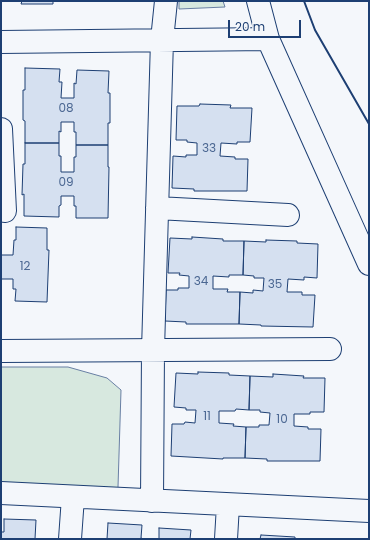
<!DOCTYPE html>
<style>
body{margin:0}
#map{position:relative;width:370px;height:540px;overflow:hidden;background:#f4f7fb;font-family:Poppins,sans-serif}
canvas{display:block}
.frame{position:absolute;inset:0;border:2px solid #1d3f73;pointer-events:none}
.scale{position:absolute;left:228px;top:20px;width:73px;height:18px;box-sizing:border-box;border:2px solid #1d3f73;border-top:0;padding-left:5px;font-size:12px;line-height:14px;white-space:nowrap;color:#1d3f73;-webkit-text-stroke:3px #f4f7fb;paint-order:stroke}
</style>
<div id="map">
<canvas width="370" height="540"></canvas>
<div class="frame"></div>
<div class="scale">20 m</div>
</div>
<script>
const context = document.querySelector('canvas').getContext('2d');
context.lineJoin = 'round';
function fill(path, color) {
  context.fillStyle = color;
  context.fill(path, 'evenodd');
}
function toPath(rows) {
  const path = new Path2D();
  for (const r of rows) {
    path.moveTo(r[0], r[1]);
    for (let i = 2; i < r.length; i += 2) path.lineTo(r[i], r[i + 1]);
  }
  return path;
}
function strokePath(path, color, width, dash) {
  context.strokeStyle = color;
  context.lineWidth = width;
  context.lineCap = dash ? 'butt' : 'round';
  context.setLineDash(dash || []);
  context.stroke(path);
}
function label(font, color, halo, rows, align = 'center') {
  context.font = font + ' Poppins,sans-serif';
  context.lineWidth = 3;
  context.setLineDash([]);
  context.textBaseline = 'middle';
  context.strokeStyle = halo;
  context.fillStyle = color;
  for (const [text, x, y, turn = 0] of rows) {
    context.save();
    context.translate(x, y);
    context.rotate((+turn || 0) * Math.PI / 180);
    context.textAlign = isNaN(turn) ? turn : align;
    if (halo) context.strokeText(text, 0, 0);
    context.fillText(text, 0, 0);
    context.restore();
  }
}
const green = toPath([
 [179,1,223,1,225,7,179,9,179,1],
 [1,367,68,367,107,378,121,390,118,487,116,489,1,488,1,367]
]);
const building = toPath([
 [22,1,53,1,53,4,21,4,22,1],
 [25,68,60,69,59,82,62,82,61,98,74,98,74,83,76,84,77,70,109,71,108,93,110,93,110,123,108,123,108,145,76,145,76,132,74,132,74,122,61,122,61,132,59,131,59,143,25,143,25,121,23,120,23,90,25,90,25,68],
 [200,104,231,105,230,108,252,108,250,142,237,142,237,144,221,143,220,156,235,157,235,159,248,159,247,191,194,191,194,189,172,188,173,156,186,157,186,155,197,155,197,143,187,142,187,140,176,140,177,106,199,106,200,104],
 [25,143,59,143,59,156,61,156,61,172,74,172,74,157,76,157,76,145,108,145,108,167,109,167,108,218,76,218,76,206,74,206,74,196,61,196,61,205,59,206,59,217,24,216,24,194,22,195,23,164,25,164,25,143],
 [16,227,47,228,47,250,49,250,47,302,15,301,16,289,13,289,13,279,1,279,1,255,13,255,14,240,16,240,16,227],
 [192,237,223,239,223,241,244,241,243,275,229,275,229,277,213,276,213,289,228,289,227,292,240,292,239,324,186,324,186,322,165,321,166,290,178,290,178,288,189,288,189,276,179,275,180,273,168,273,170,238,192,239,192,237],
 [266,240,297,241,297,243,318,244,317,278,304,277,304,280,288,279,287,292,302,292,302,295,315,295,313,327,261,326,261,325,239,324,240,292,253,293,253,290,263,291,264,278,254,278,254,276,243,275,244,241,266,242,266,240],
 [198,372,229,373,229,375,250,376,249,410,236,409,235,411,219,411,219,423,234,424,233,426,246,427,245,458,223,458,223,459,171,456,172,424,184,424,185,422,195,423,196,410,186,410,186,408,174,407,176,373,198,374,198,372],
 [273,374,304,376,303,378,325,378,324,412,310,412,310,414,294,414,294,426,308,427,308,429,321,429,320,461,267,461,267,459,245,458,246,427,259,427,259,425,269,425,270,413,260,412,260,410,249,410,250,376,273,377,273,374],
 [4,519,36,520,35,539,1,539,1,532,4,532,4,519],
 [108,523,142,525,141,538,144,539,107,539,108,523],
 [159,528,191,530,190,539,159,539,159,528],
 [261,535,295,537,295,539,260,539,261,535]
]);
const minor = toPath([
 [258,1,268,39,369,264],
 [1,42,268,39],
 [1,129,5,211],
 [157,208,288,215],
 [1,351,330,349],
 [1,493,369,511],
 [152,501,153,350,162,40,166,1],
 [70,539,73,497],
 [226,539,228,505]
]);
const wall = toPath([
 [304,1,315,30,369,124]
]);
const numberNames = [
 ["08",66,109],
 ["33",209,149],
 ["09",66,183],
 ["12",25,267],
 ["34",201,282],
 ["35",275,285],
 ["11",207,417],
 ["10",282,420]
];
fill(green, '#d7e8df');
strokePath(green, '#687fa3', 1);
fill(building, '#d5e0f0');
strokePath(building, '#1d3f73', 1);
strokePath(minor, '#1d3f73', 24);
strokePath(minor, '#f4f7fb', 22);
strokePath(wall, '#1d3f73', 2);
label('12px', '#4b6792', null, numberNames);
</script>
